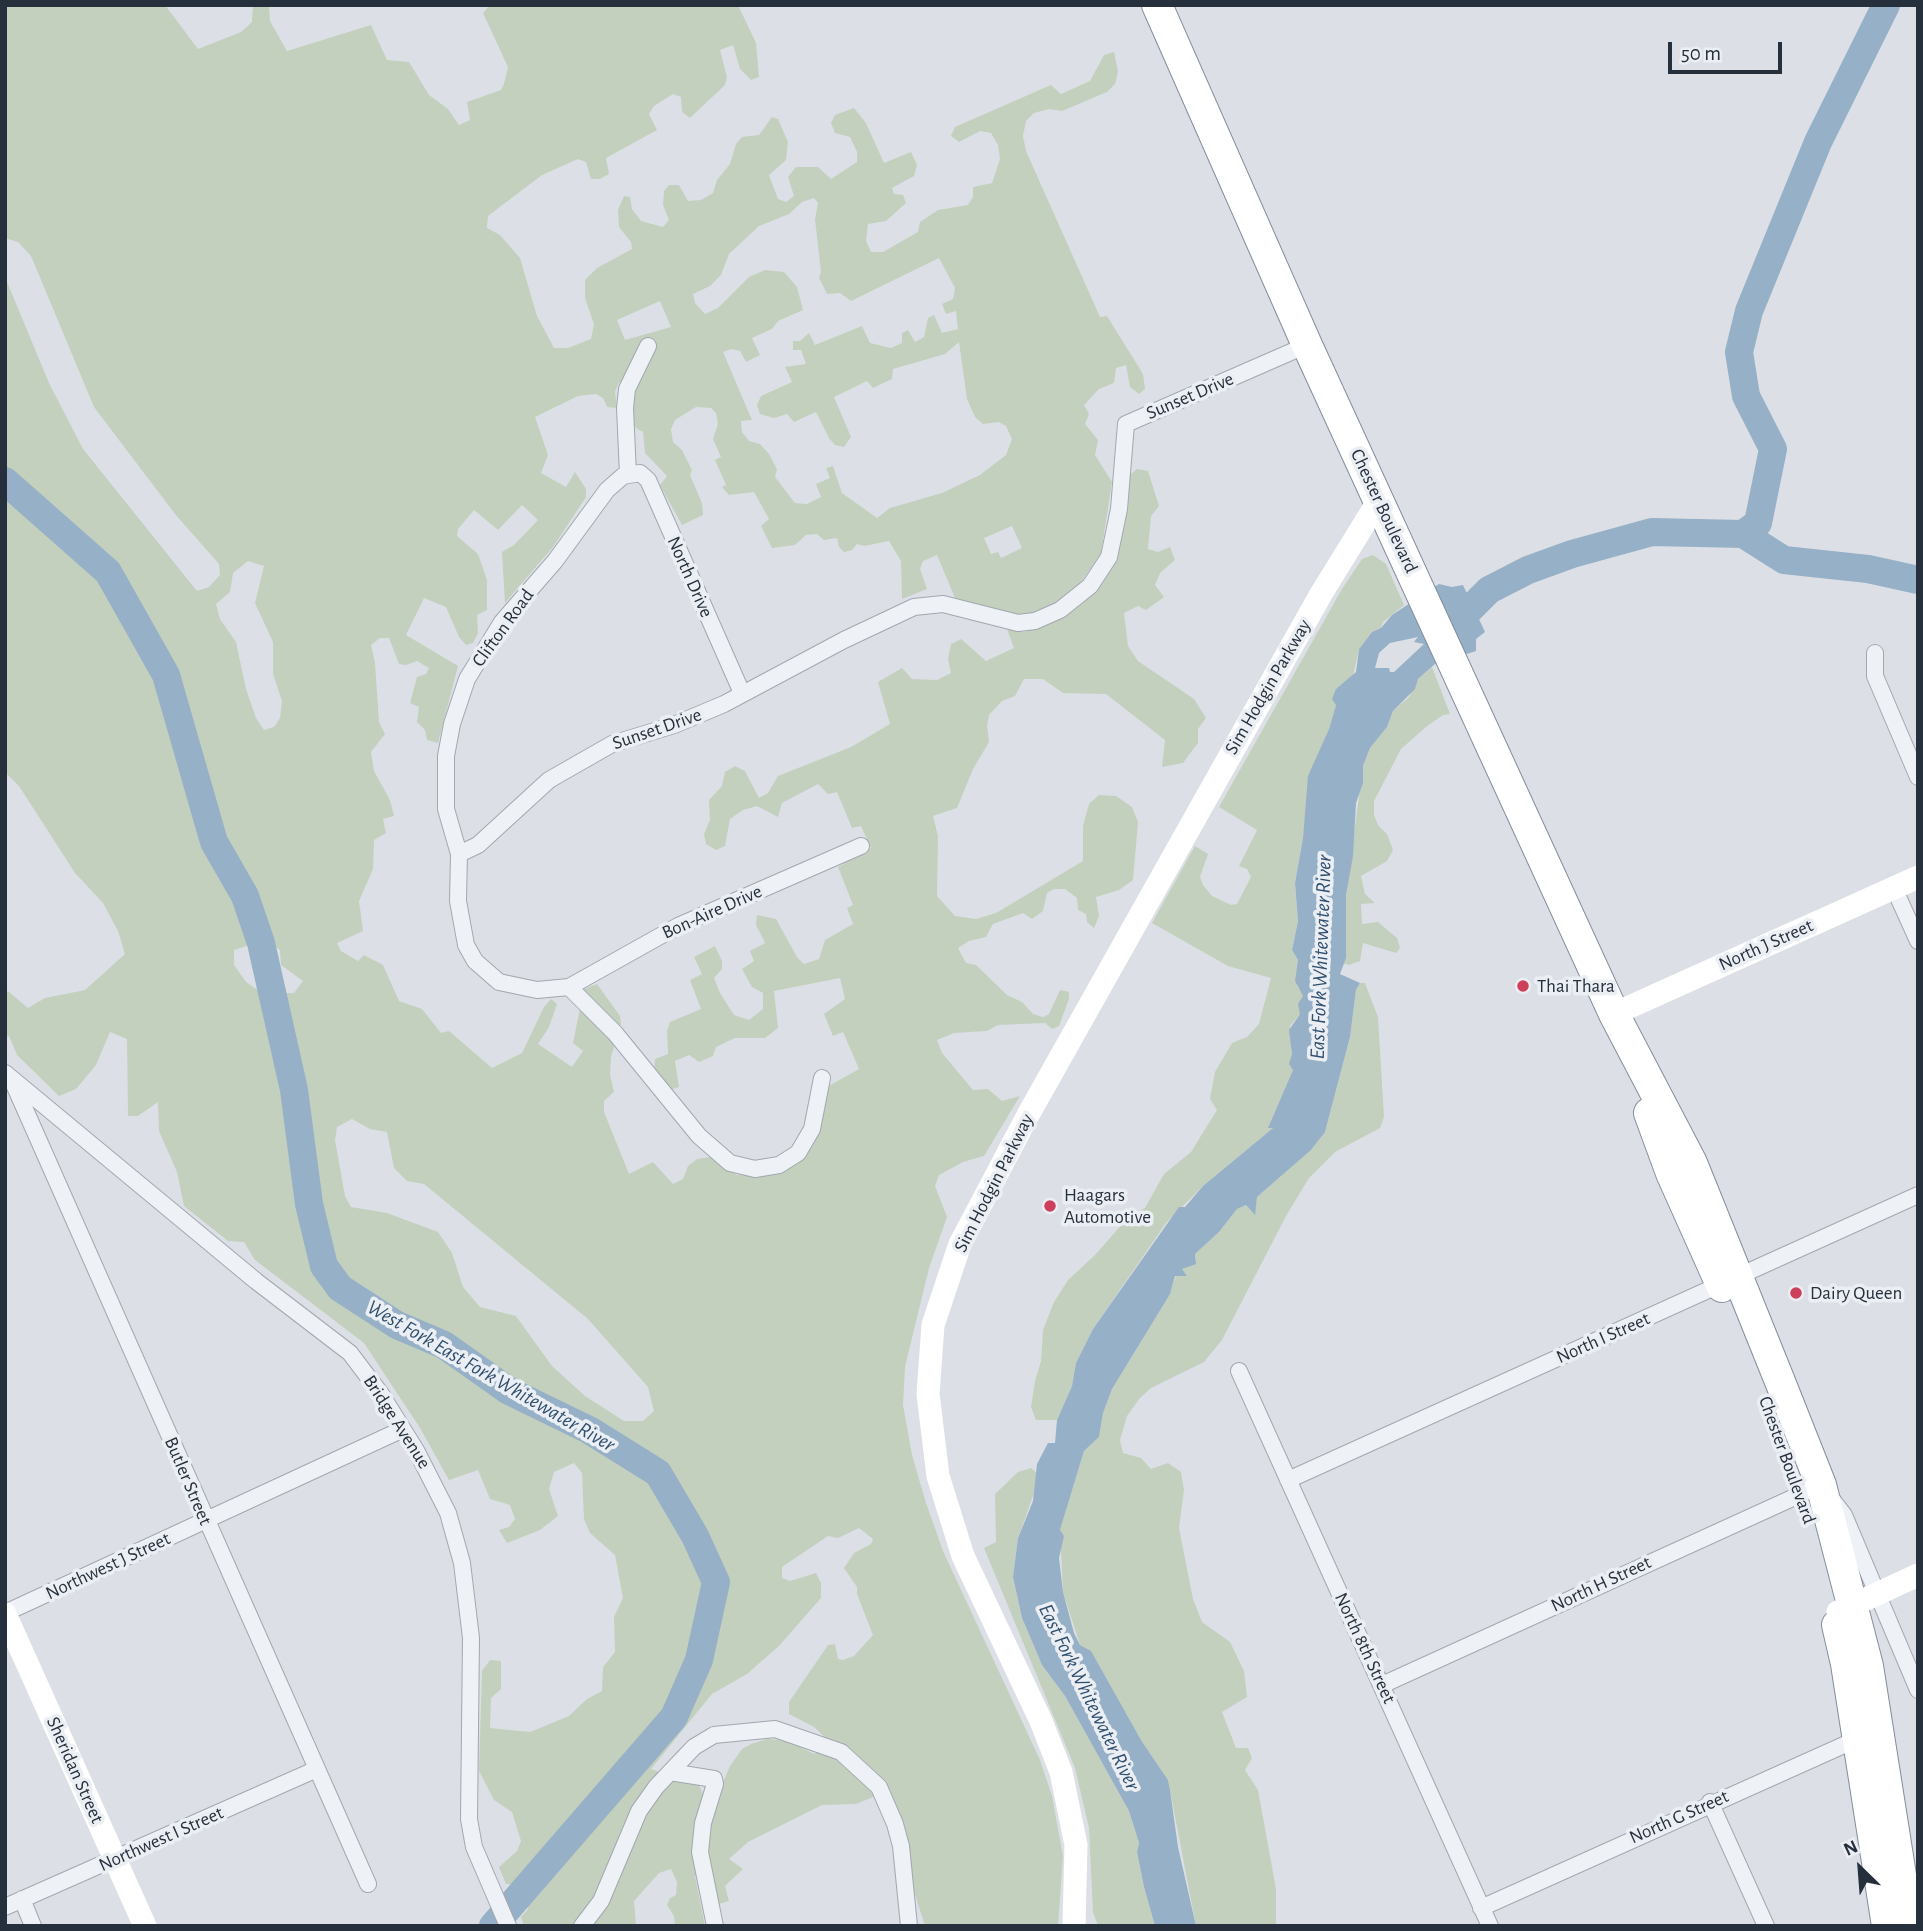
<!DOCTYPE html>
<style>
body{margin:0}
#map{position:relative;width:1923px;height:1931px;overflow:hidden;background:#dce0e6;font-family:"Alegreya Sans",sans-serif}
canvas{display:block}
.frame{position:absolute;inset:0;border:7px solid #262f3c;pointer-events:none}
.north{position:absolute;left:1825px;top:1833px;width:70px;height:70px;-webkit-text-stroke:5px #ebeff4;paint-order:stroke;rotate:335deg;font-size:19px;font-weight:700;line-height:28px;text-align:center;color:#262f3c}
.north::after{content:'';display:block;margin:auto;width:24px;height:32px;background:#262f3c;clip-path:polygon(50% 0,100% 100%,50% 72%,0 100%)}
.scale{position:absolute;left:1668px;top:42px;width:114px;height:32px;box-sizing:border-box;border:4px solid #262f3c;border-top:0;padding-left:9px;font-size:21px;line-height:24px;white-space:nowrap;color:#262f3c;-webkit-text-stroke:5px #ebeff4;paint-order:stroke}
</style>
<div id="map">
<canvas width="1923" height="1931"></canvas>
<div class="frame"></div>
<div class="north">N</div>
<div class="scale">50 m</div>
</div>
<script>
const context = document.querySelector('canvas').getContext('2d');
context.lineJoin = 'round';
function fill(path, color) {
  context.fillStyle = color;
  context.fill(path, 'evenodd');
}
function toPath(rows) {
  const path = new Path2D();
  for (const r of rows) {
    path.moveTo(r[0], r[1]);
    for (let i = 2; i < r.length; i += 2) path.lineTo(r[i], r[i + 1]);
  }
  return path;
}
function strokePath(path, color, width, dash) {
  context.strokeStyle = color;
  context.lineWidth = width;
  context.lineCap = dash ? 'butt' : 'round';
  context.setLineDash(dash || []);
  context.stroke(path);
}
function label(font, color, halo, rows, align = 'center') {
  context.font = font + ' "Alegreya Sans",sans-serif';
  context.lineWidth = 7;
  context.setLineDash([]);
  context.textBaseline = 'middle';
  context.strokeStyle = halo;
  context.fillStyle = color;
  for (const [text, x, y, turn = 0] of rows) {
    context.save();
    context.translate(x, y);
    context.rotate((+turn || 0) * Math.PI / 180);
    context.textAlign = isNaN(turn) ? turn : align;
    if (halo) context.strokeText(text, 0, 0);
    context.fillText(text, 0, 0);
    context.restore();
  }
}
const green = toPath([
 [5,5,165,5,198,49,241,32,252,22,253,5,269,5,270,21,287,51,371,25,387,60,409,62,429,95,448,109,459,125,470,120,467,102,501,90,504,84,508,67,483,13,490,5,738,5,756,43,759,77,751,80,740,69,733,45,720,50,727,77,725,85,690,118,682,112,681,97,673,94,654,106,649,114,657,130,606,158,609,174,600,179,591,179,586,162,578,159,542,175,488,216,487,228,500,235,520,258,537,316,554,348,568,348,591,339,594,324,585,298,585,280,597,268,632,249,631,242,619,227,618,210,624,196,630,197,632,209,641,221,663,227,669,220,663,205,664,191,669,185,679,185,688,201,701,200,713,193,717,180,730,164,736,144,742,137,759,135,772,117,778,119,788,142,786,160,769,175,778,199,786,202,794,196,788,177,796,167,818,167,831,179,857,162,857,152,850,137,835,133,831,123,835,115,854,108,866,123,884,163,911,152,917,165,914,176,892,188,894,194,903,195,906,203,886,221,868,224,866,241,871,252,883,252,918,232,920,222,938,210,968,205,973,197,973,187,992,183,1000,159,998,145,991,133,980,131,959,142,951,136,955,127,1051,85,1061,94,1090,81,1104,55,1114,52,1118,72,1115,84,1107,92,1062,111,1049,109,1034,113,1026,121,1023,136,1026,151,1100,317,1107,316,1143,374,1145,389,1139,394,1130,387,1126,365,1116,368,1114,383,1099,389,1084,405,1089,414,1085,424,1098,440,1095,455,1112,482,1101,553,1079,585,1062,600,1042,610,1028,615,1014,614,955,598,937,555,923,561,920,569,927,589,902,599,901,561,889,541,864,546,857,544,852,550,844,552,839,547,837,538,824,540,817,534,806,535,795,545,772,548,761,526,769,519,754,492,729,495,722,487,726,485,715,460,721,457,713,439,718,424,716,413,711,408,696,407,675,420,671,429,673,442,682,450,692,470,690,475,702,503,703,515,682,525,660,485,667,476,645,453,643,432,636,428,631,418,634,388,619,382,615,392,617,408,607,407,603,398,596,394,578,396,535,417,548,455,541,473,566,487,575,472,586,489,586,497,553,547,505,603,502,552,514,545,538,520,522,505,498,530,474,510,458,529,457,536,478,554,487,580,487,610,477,615,478,633,473,643,466,645,459,637,446,607,424,598,406,635,458,666,438,743,427,740,425,730,417,722,419,707,410,703,417,677,426,674,429,668,417,661,406,665,399,664,389,638,380,638,371,645,375,663,379,722,385,734,371,752,374,771,390,800,394,816,383,819,386,833,374,840,373,869,359,901,363,931,337,943,341,951,358,961,364,955,383,965,399,1001,422,1009,441,1033,449,1031,492,1068,522,1053,544,1007,551,999,557,1004,549,1027,538,1044,572,1067,583,1051,573,1043,584,989,597,984,620,1016,621,1024,611,1057,610,1074,614,1092,604,1101,604,1112,629,1174,653,1162,673,1184,683,1179,688,1166,697,1159,711,1157,737,1175,753,1174,813,1141,820,1131,821,1106,827,1087,859,1069,843,1032,833,1036,824,1014,845,999,840,978,774,991,778,1028,765,1038,735,1038,716,1047,713,1056,699,1062,689,1055,675,1061,679,1087,670,1090,654,1072,655,1059,668,1054,667,1031,670,1022,701,1009,690,980,702,974,694,957,715,946,722,961,722,969,714,978,720,993,734,1015,749,1020,763,1009,763,993,752,987,742,969,754,961,750,951,765,943,756,925,757,915,776,919,797,957,804,964,819,959,825,940,853,924,847,908,853,905,838,867,871,848,861,826,852,828,837,792,828,794,818,784,782,803,778,817,757,806,743,810,730,819,725,846,716,850,706,844,704,834,710,820,709,800,722,786,725,772,735,766,745,771,759,798,768,793,778,776,851,747,890,724,878,682,902,668,912,679,937,680,951,673,948,659,951,644,961,639,986,661,1014,648,1007,629,1024,632,1060,619,1082,604,1101,586,1117,560,1130,475,1137,469,1148,471,1159,506,1151,516,1148,549,1158,552,1170,547,1175,560,1160,573,1155,585,1164,597,1146,610,1138,606,1124,613,1128,646,1138,661,1194,699,1206,718,1198,729,1198,743,1183,763,1162,767,1165,740,1106,694,1063,693,1043,679,1024,679,1015,696,1002,701,989,715,987,726,989,742,973,769,957,808,933,816,938,836,937,896,955,916,976,919,996,913,1083,861,1083,826,1089,804,1099,795,1116,796,1132,807,1138,822,1133,880,1119,890,1096,897,1099,916,1094,928,1087,922,1086,914,1078,910,1077,898,1065,889,1054,889,1047,893,1043,911,1032,919,1023,913,993,924,986,937,969,941,958,948,966,963,976,965,1007,995,1022,1002,1033,1014,1043,1017,1049,1014,1060,990,1069,992,1069,999,1059,1026,1052,1029,1045,1023,998,1025,987,1031,954,1033,937,1040,942,1053,973,1090,988,1089,1002,1101,1020,1096,984,1156,963,1162,939,1175,935,1186,947,1217,929,1268,905,1367,903,1405,912,1455,926,1503,943,1551,1040,1760,1052,1796,1063,1856,1058,1926,925,1926,883,1793,856,1804,822,1805,748,1842,729,1859,743,1869,725,1886,729,1901,719,1904,713,1875,695,1876,705,1926,675,1926,674,1916,667,1905,670,1898,676,1895,677,1882,671,1869,659,1873,634,1901,636,1926,524,1926,521,1917,528,1909,517,1885,506,1884,499,1867,517,1851,521,1841,512,1812,494,1800,479,1771,482,1671,490,1660,501,1661,501,1689,491,1698,490,1728,530,1732,569,1716,587,1699,602,1691,603,1667,615,1652,614,1617,623,1598,615,1555,590,1533,584,1519,582,1473,574,1463,554,1472,549,1489,558,1516,540,1530,507,1543,499,1530,509,1527,515,1519,510,1505,490,1499,478,1470,449,1480,420,1428,364,1343,255,1260,244,1242,228,1241,184,1206,177,1172,159,1131,158,1102,138,1116,128,1116,127,1039,110,1032,96,1065,76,1089,59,1096,17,1055,9,1036,5,1035,5,995,8,991,28,1008,45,998,85,990,125,954,118,931,103,903,75,873,19,786,5,772,5,277,49,383,83,449,197,591,209,587,220,575,219,564,175,514,94,407,31,256,18,242,5,238],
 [814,198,818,203,815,219,821,272,819,278,827,294,840,293,851,301,939,258,955,288,953,299,942,304,946,314,956,311,958,329,942,333,934,315,928,318,924,337,915,342,908,330,902,333,902,343,891,348,870,343,862,326,815,345,809,333,800,341,793,341,793,350,801,350,806,364,785,367,792,382,761,396,757,405,760,414,774,418,787,414,794,422,816,412,829,438,835,445,844,447,851,437,834,397,867,381,873,388,892,379,893,369,945,354,959,342,967,399,975,417,983,424,999,422,1006,426,1012,439,1006,455,980,475,942,493,890,508,877,518,842,493,833,466,826,468,830,478,816,484,821,497,807,504,795,503,775,477,777,469,769,454,760,444,749,441,742,432,741,421,752,420,723,352,731,349,740,351,746,362,760,355,752,338,772,329,778,321,803,310,797,287,784,272,765,270,749,277,718,308,705,314,695,303,693,294,710,286,721,275,729,254,759,226,789,214,802,202],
 [660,301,671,327,625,340,617,320],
 [1012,526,1022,548,1001,558,998,552,991,554,984,538],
 [248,561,264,566,255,603,273,642,273,674,282,701,280,718,274,727,264,730,256,718,246,689,236,642,220,619,216,604,230,592,233,573],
 [266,940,280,950,281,965,303,981,294,993,262,993,246,982,234,965,234,950],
 [352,1119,370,1129,387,1132,394,1168,407,1181,424,1184,588,1319,648,1387,654,1411,643,1421,624,1421,585,1396,552,1366,516,1316,480,1307,463,1287,452,1253,438,1232,387,1213,351,1207,345,1196,335,1140,337,1127],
 [859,1528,873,1539,871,1544,854,1553,844,1568,857,1587,857,1594,873,1635,854,1656,843,1660,838,1659,835,1644,828,1645,789,1702,789,1714,814,1727,831,1743,814,1754,786,1740,767,1739,751,1744,742,1749,730,1766,718,1794,704,1797,699,1785,651,1769,712,1694,747,1674,779,1646,821,1598,821,1583,816,1573,790,1581,782,1578,782,1567,828,1536,838,1538],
 [1373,555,1386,564,1404,605,1383,622,1381,628,1372,632,1359,649,1353,676,1336,689,1336,705,1329,729,1309,779,1303,838,1295,883,1298,921,1292,950,1298,960,1297,986,1303,995,1300,1014,1290,1026,1293,1071,1271,1121,1273,1128,1203,1186,1166,1223,1093,1329,1076,1363,1072,1386,1057,1420,1036,1420,1031,1407,1035,1381,1041,1361,1043,1330,1054,1302,1068,1280,1096,1254,1130,1215,1145,1208,1164,1174,1191,1152,1217,1110,1210,1099,1215,1072,1232,1043,1247,1037,1259,1024,1271,978,1228,966,1152,923,1195,846,1208,854,1200,877,1203,885,1212,896,1231,905,1237,904,1251,877,1247,869,1239,866,1257,830,1219,807,1342,589,1362,559],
 [1432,667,1450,714,1443,715,1426,727,1401,749,1374,801,1374,815,1378,825,1387,834,1393,850,1387,861,1361,876,1365,894,1375,903,1361,904,1362,924,1378,922,1397,938,1400,948,1396,953,1363,943,1360,961,1349,965,1342,963,1346,958,1346,895,1363,766,1370,748,1387,727,1393,711,1409,697,1418,679],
 [1360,983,1365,983,1378,1017,1384,1117,1380,1128,1335,1152,1309,1178,1286,1216,1222,1340,1204,1362,1151,1388,1140,1398,1127,1416,1120,1440,1123,1453,1141,1458,1151,1469,1168,1463,1181,1472,1184,1490,1179,1528,1193,1599,1202,1622,1230,1642,1244,1671,1247,1697,1222,1712,1236,1748,1248,1748,1252,1758,1245,1770,1258,1790,1276,1889,1276,1926,1196,1926,1168,1780,1141,1740,1091,1652,1080,1645,1063,1592,1060,1530,1084,1451,1099,1437,1103,1413,1112,1389,1169,1295,1176,1276,1187,1276,1182,1269,1196,1261,1195,1254,1219,1232,1237,1209,1246,1205,1254,1214,1257,1197,1311,1150,1325,1132,1350,1037,1356,990],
 [1031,1468,1037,1473,1034,1493,1018,1538,1013,1577,1022,1618,1042,1665,1065,1696,1129,1811,1139,1843,1137,1852,1144,1887,1155,1926,1098,1926,1093,1912,1089,1828,1075,1768,984,1548,996,1542,995,1494,1018,1472]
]);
const water = toPath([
 [1439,584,1452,587,1463,585,1485,632,1476,639,1476,651,1435,664,1418,679,1415,689,1393,711,1387,727,1370,748,1363,766,1363,783,1356,803,1353,856,1346,895,1346,958,1340,974,1360,983,1356,990,1350,1037,1325,1132,1311,1150,1257,1197,1255,1215,1246,1205,1237,1209,1219,1232,1195,1254,1196,1264,1182,1269,1187,1276,1175,1276,1170,1294,1112,1389,1103,1413,1099,1437,1084,1451,1060,1530,1064,1536,1059,1558,1063,1592,1074,1633,1080,1645,1091,1651,1141,1740,1168,1780,1170,1790,1178,1847,1196,1926,1155,1926,1144,1887,1137,1852,1139,1843,1129,1811,1065,1696,1042,1665,1022,1618,1013,1577,1018,1538,1033,1501,1037,1464,1048,1443,1055,1443,1057,1420,1072,1386,1076,1363,1093,1329,1179,1207,1185,1207,1203,1186,1273,1128,1268,1128,1293,1070,1289,1064,1292,1054,1289,1030,1300,1014,1298,1004,1303,996,1295,981,1298,960,1292,950,1298,921,1295,883,1303,838,1308,776,1329,729,1336,705,1332,699,1336,689,1356,672,1359,649,1372,632,1381,628,1392,615],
 [1418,637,1414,642,1424,644,1394,672,1390,672,1389,668,1375,668,1379,653,1390,643]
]);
const river = toPath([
 [5,481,108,572,166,675,214,842,245,896,261,943,294,1090,309,1204,324,1266,340,1288,397,1325,444,1345,509,1391,589,1430,658,1473,695,1536,716,1582,699,1660,674,1717,493,1926],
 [1743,534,1758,523,1773,449,1746,396,1739,352,1749,311,1818,142,1886,5],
 [1447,632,1489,590,1528,570,1572,554,1652,532,1743,534,1784,560,1868,569,1918,580]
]);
const street = toPath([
 [628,474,625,408,627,389,648,346],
 [1875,653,1875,676,1918,777],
 [861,846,678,926,569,987,537,990,499,982,475,961,466,945,458,901,459,854,478,845,549,780,612,744,674,725,724,704,844,640,914,607,943,604,1018,623,1035,621,1060,610,1090,586,1109,557,1119,509,1126,424,1307,345],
 [459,854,446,809,446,756,452,724,467,679,502,622,555,561,607,490,623,476,640,473,648,480,742,693],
 [1894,888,1918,941],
 [569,987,615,1033,699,1136,730,1163,755,1169,779,1165,798,1153,812,1129,822,1078],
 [5,1073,256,1281,350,1353,381,1394,417,1452,448,1513,462,1563,471,1638,469,1819,474,1847,508,1926],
 [12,1080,368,1884],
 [1239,1371,1490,1926],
 [1288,1480,1918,1195],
 [5,1613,401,1430],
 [1382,1685,1821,1485,1844,1515,1918,1690],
 [670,1772,714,1779,715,1784,703,1823,700,1852,715,1926],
 [1710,1802,1766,1926],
 [22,1899,33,1926],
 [5,1907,317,1769],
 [1481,1908,1864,1736],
 [582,1926,601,1901,639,1811,656,1787,694,1747,714,1735,775,1729,841,1752,879,1787,895,1824,901,1846,909,1926]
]);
const secondary = toPath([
 [1614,1014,1918,877],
 [1838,1612,1918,1575],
 [5,1614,145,1926],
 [1074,1926,1076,1845,1061,1772,1041,1721,963,1556,938,1476,928,1394,933,1325,960,1244,1028,1115,1321,594,1379,500]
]);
const highway = toPath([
 [1157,5,1307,345,1614,1014,1692,1163,1781,1384,1821,1485,1868,1666,1909,1926],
 [1649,1113,1671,1173,1722,1287],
 [1837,1625,1846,1664,1887,1926]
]);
const markers = [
 [1523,986,7,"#cd3f5b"],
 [1050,1206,7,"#cd3f5b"],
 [1796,1293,7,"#cd3f5b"]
];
const streetNames = [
 ["Sunset Drive",1190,396,-23],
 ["Chester Boulevard",1384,511,65],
 ["North Drive",690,577,66],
 ["Clifton Road",503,628,-54],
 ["Sim Hodgin Parkway",1268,687,-60],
 ["Sunset Drive",657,729,-19],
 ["Bon-Aire Drive",712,912,-24],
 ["North J Street",1766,945,-24],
 ["Sim Hodgin Parkway",994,1183,-63],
 ["North I Street",1603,1338,-24],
 ["Bridge Avenue",397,1422,57],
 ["Chester Boulevard",1787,1460,70],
 ["Butler Street",188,1481,67],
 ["Northwest J Street",108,1566,-25],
 ["North H Street",1601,1584,-25],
 ["North 8th Street",1365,1648,65],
 ["Sheridan Street",75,1770,66],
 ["North G Street",1679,1817,-24],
 ["Northwest I Street",161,1839,-24]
];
const poiNames = [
 ["Thai Thara",1537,986],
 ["Haagars",1064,1195],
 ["Automotive",1064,1217],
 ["Dairy Queen",1810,1293]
];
const waterNames = [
 ["East Fork Whitewater River",1321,957,-88],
 ["West Fork East Fork Whitewater River",491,1376,30],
 ["East Fork Whitewater River",1089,1697,64]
];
fill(green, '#c3d0bd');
fill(water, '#96b0c7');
strokePath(river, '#96b0c7', 28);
strokePath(street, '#a2a7b0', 18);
strokePath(highway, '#838e9d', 32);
strokePath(street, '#eef1f5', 16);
strokePath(secondary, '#fff', 23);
strokePath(highway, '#fff', 30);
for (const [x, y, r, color] of markers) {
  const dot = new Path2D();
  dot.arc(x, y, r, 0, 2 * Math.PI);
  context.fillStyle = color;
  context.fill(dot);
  strokePath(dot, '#ebeff4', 2.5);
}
label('19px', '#262f3c', '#ebeff4', streetNames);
label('19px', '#262f3c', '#ebeff4', poiNames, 'left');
label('italic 21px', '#304f6f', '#ebeff4', waterNames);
</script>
